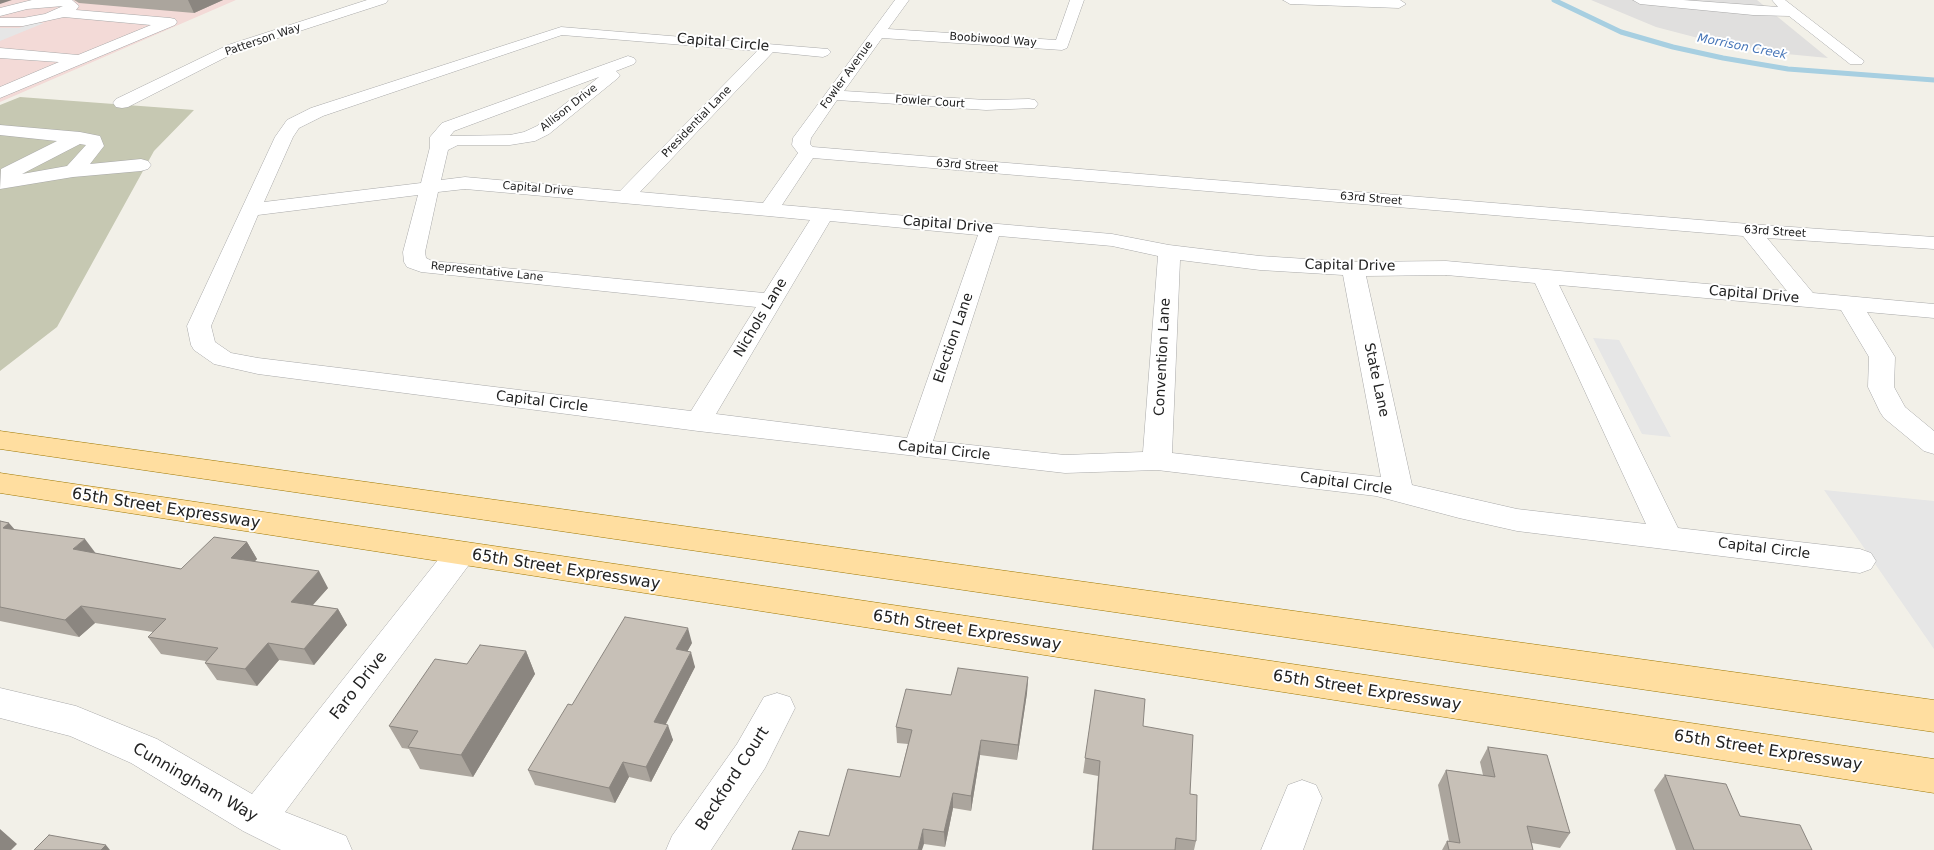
<!DOCTYPE html>
<style>
body{margin:0}
canvas{display:block;background:#f2f0e8}
</style>
<canvas width="1934" height="850"></canvas>
<script>
const context = document.querySelector('canvas').getContext('2d');
context.lineJoin = 'round';
function fill(path, color) {
  context.fillStyle = color;
  context.fill(path, 'evenodd');
}
function toPath(rows) {
  const path = new Path2D();
  for (const r of rows) {
    path.moveTo(r[0], r[1]);
    for (let i = 2; i < r.length; i += 2) path.lineTo(r[i], r[i + 1]);
  }
  return path;
}
function strokePath(path, color, width, dash) {
  context.strokeStyle = color;
  context.lineWidth = width;
  context.lineCap = dash ? 'butt' : 'round';
  context.setLineDash(dash || []);
  context.stroke(path);
}
function label(font, color, halo, rows, align = 'center') {
  context.font = font + ' "DejaVu Sans",sans-serif';
  context.lineWidth = 4;
  context.setLineDash([]);
  context.textBaseline = 'middle';
  context.strokeStyle = halo;
  context.fillStyle = color;
  for (const [text, x, y, turn = 0] of rows) {
    context.save();
    context.translate(x, y);
    context.rotate((+turn || 0) * Math.PI / 180);
    context.textAlign = isNaN(turn) ? turn : align;
    if (halo) context.strokeText(text, 0, 0);
    context.fillText(text, 0, 0);
    context.restore();
  }
}
const residential = toPath([
 [1591,0,1757,0,1828,58,1776,53,1698,38,1656,27]
]);
const commercial = toPath([
 [0,0,236,0,0,102]
]);
const construction = toPath([
 [20,97,194,110,154,151,57,327,0,371,0,105]
]);
const parking = toPath([
 [32,23,44,23,0,41,0,28,19,28],
 [1593,338,1619,340,1671,437,1642,434],
 [1824,490,1934,501,1934,649]
]);
const stream = toPath([
 [1554,0,1621,32,1673,47,1723,58,1788,69,1934,80]
]);
const minor = toPath([
 [72,0,79,6,76,10,170,18,175,19,177,22,175,25,0,98,0,87,59,62,0,58,0,48,78,55,151,25,64,17,23,26,0,26,0,18,23,18,45,14,63,6,27,9,0,16,0,8,32,0,72,0],
 [367,0,388,0,386,3,238,51,128,107,122,108,116,107,113,103,116,99,228,45,367,0],
 [895,0,909,0,888,29,1056,40,1070,0,1084,0,1067,48,1062,50,882,38,844,91,986,100,1029,99,1035,100,1038,104,1035,108,986,110,837,100,811,138,810,144,813,147,1749,224,1934,237,1934,249,1767,238,1813,293,1934,304,1934,318,1867,312,1895,357,1894,387,1905,407,1934,431,1934,454,1924,451,1884,418,1880,412,1868,387,1869,357,1841,310,1559,285,1678,528,1860,549,1871,553,1876,561,1871,569,1860,573,1517,531,1459,518,1376,496,1157,470,1065,473,698,431,258,374,214,364,194,350,191,345,187,326,275,137,287,120,311,108,561,27,828,49,831,52,828,55,823,57,773,52,640,192,763,203,798,153,792,145,793,138,895,0],
 [562,35,757,51,620,191,465,177,441,180,448,150,458,145,510,145,535,141,549,134,618,78,620,75,616,71,634,64,636,61,634,58,628,56,442,123,430,137,430,147,421,183,264,202,293,137,299,128,323,116,562,35],
 [599,77,537,126,524,132,510,135,450,136,454,131,599,77],
 [813,158,1743,236,1787,291,1446,261,1353,262,1260,256,1169,245,1112,234,782,205,813,158],
 [465,189,768,216,810,220,764,293,432,261,426,258,425,252,438,192,465,189],
 [418,195,403,252,404,262,407,267,421,272,756,307,691,411,258,358,231,353,215,342,211,326,258,215,418,195],
 [830,221,978,235,907,438,716,414,830,221],
 [999,236,1112,246,1158,256,1143,452,1065,455,933,441,999,236],
 [1180,260,1260,270,1343,275,1381,477,1172,453,1180,260],
 [1446,275,1535,283,1646,524,1517,509,1412,485,1366,276,1446,275],
 [1283,0,1400,0,1406,4,1399,8,1290,4,1283,0],
 [1633,0,1683,0,1778,7,1772,0,1785,0,1864,61,1862,64,1850,64,1789,16,1753,15,1640,4,1633,0],
 [0,125,80,132,100,136,104,146,90,164,141,159,148,161,151,165,148,169,141,171,73,177,0,189,1,169,57,141,0,135,0,125],
 [80,144,86,145,67,166,22,174,80,144],
 [460,543,471,546,476,554,471,562,285,812,346,836,352,850,281,850,243,831,131,763,70,736,0,718,0,688,76,706,157,739,252,794,449,546,460,543],
 [777,693,790,697,795,708,765,768,711,850,666,850,672,836,737,744,764,697,777,693],
 [1302,780,1316,785,1322,798,1303,850,1261,850,1288,785,1302,780]
]);
const major = toPath([
 [0,431,1934,700,1934,732,0,449,0,431],
 [0,473,1934,759,1934,793,0,493,0,473]
]);
const wall = toPath([
 [74,0,223,0,194,13,79,3],
 [0,521,15,530,95,553,181,569,247,542,257,559,254,562,328,588,313,605,338,609,347,625,314,665,279,660,257,686,217,680,205,663,206,661,161,654,148,637,153,632,95,623,79,637,0,621],
 [692,643,687,651,695,667,666,724,673,740,651,782,629,777,615,803,535,785,528,770,572,705],
 [526,651,535,674,473,777,420,769,409,749,402,748,389,726,467,664],
 [1028,677,1027,693,1017,760,980,755,971,811,953,808,945,847,924,844,829,836,900,777,908,744,897,743,896,727,951,695],
 [1095,690,1143,726,1190,794,1196,841,1194,850,1092,850,1098,776,1083,773],
 [1488,747,1570,833,1560,848,1532,843,1533,850,1442,850,1447,841,1449,841,1438,785,1446,770,1483,775,1480,762],
 [1665,775,1740,816,1812,850,1676,850,1654,790]
]);
const shadedWall = toPath([
 [0,0,12,0,0,4],
 [188,0,223,0,194,13],
 [9,523,23,539,3,528],
 [85,539,97,555,73,549],
 [247,542,257,559,241,575,231,558],
 [319,571,328,588,301,618,291,602],
 [81,606,95,623,79,637,65,620],
 [338,609,347,625,314,665,304,649],
 [688,628,692,643,680,665,676,649],
 [268,643,279,660,257,686,245,669],
 [526,651,535,674,473,777,461,755],
 [691,652,695,667,659,737,654,722],
 [1028,677,1027,693,1017,760,1018,745],
 [668,725,673,740,651,782,646,767],
 [981,740,980,755,971,811,971,796],
 [623,762,629,777,615,803,609,788],
 [953,793,953,808,945,847,944,832],
 [0,829,17,844,11,850,0,850],
 [923,829,924,844,922,850,918,850],
 [106,845,110,850,101,850]
]);
const building = toPath([
 [0,521,9,523,3,528,85,539,73,549,181,569,214,537,247,542,231,558,319,571,291,602,338,609,304,649,268,643,245,669,205,663,218,648,148,637,166,619,81,606,65,620,0,607,0,521],
 [625,617,688,628,676,649,691,652,654,722,668,725,646,767,623,762,609,788,528,770,568,704,572,705,625,617],
 [480,645,526,651,461,755,408,747,418,731,389,726,435,659,467,664,480,645],
 [958,668,1028,677,1018,745,981,740,971,796,953,793,944,832,923,829,918,850,792,850,799,831,829,836,848,769,900,777,912,730,896,727,906,689,951,695,958,668],
 [1095,690,1145,699,1143,726,1193,735,1190,794,1197,795,1196,841,1176,838,1175,850,1093,850,1100,761,1085,758,1095,690],
 [1488,747,1547,755,1570,833,1527,826,1533,850,1449,850,1447,841,1460,843,1446,770,1495,777,1488,747],
 [1665,775,1726,784,1740,816,1800,825,1812,850,1694,850,1665,775],
 [49,835,106,845,101,850,34,850,49,835]
]);
const farStreetnames = [
 ["Patterson Way",263,40,-19],
 ["Boobiwood Way",993,40,4],
 ["Fowler Avenue",847,75,-54],
 ["Fowler Court",930,102,4],
 ["Allison Drive",569,108,-38],
 ["Presidential Lane",697,122,-46],
 ["63rd Street",967,166,5],
 ["Capital Drive",538,189,5],
 ["63rd Street",1371,199,5],
 ["63rd Street",1775,232,4],
 ["Representative Lane",487,272,6]
];
const farWaternames = [
 ["Morrison Creek",1742,47,11]
];
const streetNames = [
 ["Capital Circle",723,43,5],
 ["Capital Drive",948,225,5],
 ["Capital Drive",1350,266,1],
 ["Capital Drive",1754,295,5],
 ["Nichols Lane",761,318,-59],
 ["Election Lane",954,338,-71],
 ["Convention Lane",1163,357,-87],
 ["State Lane",1376,380,78],
 ["Capital Circle",542,402,7],
 ["Capital Circle",944,451,6],
 ["Capital Circle",1346,484,8],
 ["Capital Circle",1764,549,7]
];
const nearStreetnames = [
 ["65th Street Expressway",166,509,9],
 ["65th Street Expressway",566,570,9],
 ["65th Street Expressway",967,631,9],
 ["Faro Drive",359,686,-52],
 ["65th Street Expressway",1367,691,9],
 ["65th Street Expressway",1768,751,9],
 ["Beckford Court",733,779,-57],
 ["Cunningham Way",195,783,30]
];
fill(residential, '#e0dfde');
fill(commercial, '#f3dad7');
fill(construction, '#c6c8b2');
fill(parking, '#e6e6e6');
strokePath(stream, '#a7cfe1', 5);
strokePath(minor, '#a9a9a9', 1);
strokePath(major, '#9f7800', 1);
fill(minor, '#fff');
fill(major, '#ffdea0');
fill(wall, '#aba59d');
fill(shadedWall, '#8b8680');
fill(building, '#c7c0b7');
strokePath(building, '#8b8680', 1);
label('11px', '#222', '#fff', farStreetnames);
label('italic 12px', '#4776b8', '#fff', farWaternames);
label('14px', '#222', '#fff', streetNames);
label('16px', '#222', '#fff', nearStreetnames);
</script>
